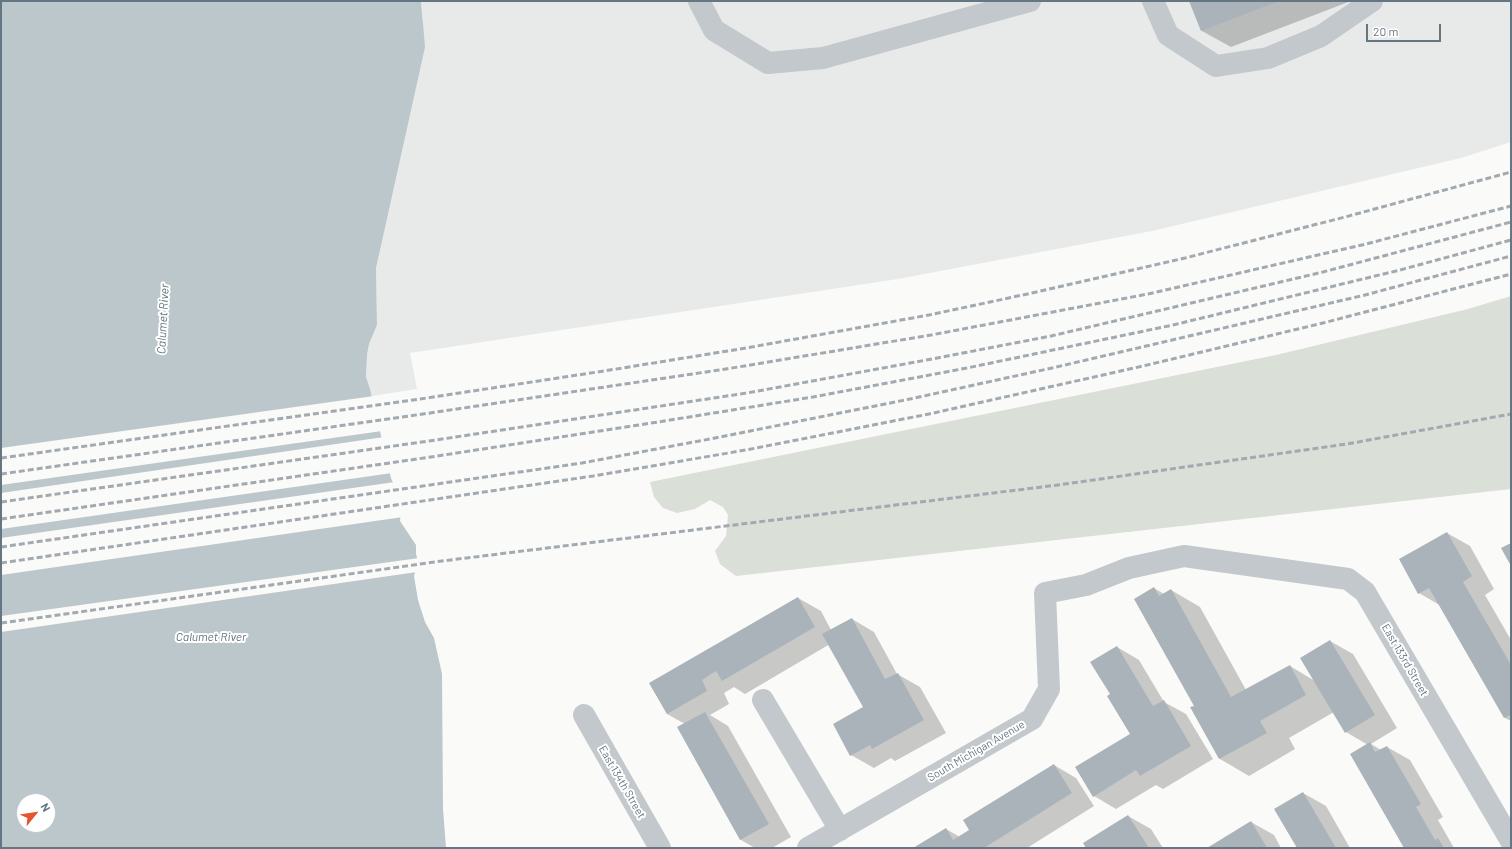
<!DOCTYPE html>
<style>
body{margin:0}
#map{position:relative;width:1512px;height:849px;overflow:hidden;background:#fafaf8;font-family:Barlow,sans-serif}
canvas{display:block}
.frame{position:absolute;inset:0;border:2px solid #657683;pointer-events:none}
.north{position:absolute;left:16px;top:793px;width:40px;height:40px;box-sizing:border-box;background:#fff;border:1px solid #c1c8cd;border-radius:50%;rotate:60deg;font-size:11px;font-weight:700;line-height:16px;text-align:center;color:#657683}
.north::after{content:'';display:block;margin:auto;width:14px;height:18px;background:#e4572e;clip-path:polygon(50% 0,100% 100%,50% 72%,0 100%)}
.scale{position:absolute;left:1366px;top:24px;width:75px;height:18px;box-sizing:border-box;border:2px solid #657683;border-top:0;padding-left:5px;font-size:12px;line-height:14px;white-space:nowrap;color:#657683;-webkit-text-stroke:3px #fff;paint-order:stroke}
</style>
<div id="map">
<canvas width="1512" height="849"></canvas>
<div class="frame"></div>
<div class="north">N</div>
<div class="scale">20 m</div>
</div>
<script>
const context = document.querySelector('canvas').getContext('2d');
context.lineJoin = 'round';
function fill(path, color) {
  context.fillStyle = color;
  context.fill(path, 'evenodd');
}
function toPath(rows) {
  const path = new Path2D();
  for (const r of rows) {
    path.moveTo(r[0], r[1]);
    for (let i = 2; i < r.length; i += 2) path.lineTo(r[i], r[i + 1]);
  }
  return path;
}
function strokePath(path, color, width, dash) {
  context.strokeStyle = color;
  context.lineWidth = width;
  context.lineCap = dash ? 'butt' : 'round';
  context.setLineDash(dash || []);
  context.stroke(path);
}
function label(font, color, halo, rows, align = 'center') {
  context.font = font + ' Barlow,sans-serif';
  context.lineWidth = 4;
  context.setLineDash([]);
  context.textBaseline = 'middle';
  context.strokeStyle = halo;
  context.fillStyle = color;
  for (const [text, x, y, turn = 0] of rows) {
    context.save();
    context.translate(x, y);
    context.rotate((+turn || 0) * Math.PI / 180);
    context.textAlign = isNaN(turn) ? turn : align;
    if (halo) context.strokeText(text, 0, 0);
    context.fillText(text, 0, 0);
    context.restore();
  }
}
const built = toPath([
 [421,1,1511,1,1511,142,1461,158,1152,231,898,279,410,353,417,389,372,396,366,378,367,355,369,344,377,325,376,269,423,19]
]);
const green = toPath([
 [1511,296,1511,489,736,576,720,564,715,551,726,536,728,515,723,507,710,500,695,509,677,513,663,508,654,497,650,482,1276,355,1468,309]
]);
const water = toPath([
 [1,1,421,1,425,47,376,268,377,325,369,344,367,355,366,377,370,389,391,478,402,504,400,521,416,545,416,554,418,561,414,576,418,600,425,622,434,638,442,674,443,809,446,848,1,848],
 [24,801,48,801,48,825,24,825]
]);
const pier = toPath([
 [374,396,382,431,1,485,1,448],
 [384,437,392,473,1,529,1,493],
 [395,482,404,503,403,517,1,575,1,538],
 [419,558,420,562,417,572,1,632,1,616]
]);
const shadow = toPath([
 [1190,1,1351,1,1231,47,1202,31],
 [1447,533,1470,546,1494,589,1485,595,1511,640,1511,721,1505,718,1441,606,1419,593],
 [1154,588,1164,594,1171,590,1200,607,1246,690,1290,666,1315,681,1330,641,1353,654,1397,728,1371,744,1381,750,1387,747,1410,760,1443,817,1438,820,1454,848,1405,848,1368,745,1346,732,1334,712,1289,738,1295,749,1249,776,1220,759,1192,708,1195,706],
 [798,598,821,611,831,630,852,619,874,632,897,674,920,687,946,733,895,761,891,758,874,768,851,755,865,707,830,644,745,694,734,687,724,693,729,704,710,715,728,726,791,837,772,848,755,848,741,840,678,728,685,724,667,714,650,684],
 [1117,647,1139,660,1164,702,1186,714,1213,759,1163,789,1156,785,1116,809,1094,796,1131,734,1111,694],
 [1054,765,1076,778,1094,806,1027,848,915,848,946,829,960,837,970,831],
 [1303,793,1326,806,1350,848,1298,848],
 [1128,816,1151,829,1163,848,1087,848],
 [1251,822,1274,835,1281,848,1209,848]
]);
const building = toPath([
 [1189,1,1279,1,1201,31],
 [1447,532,1472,576,1463,582,1511,665,1511,715,1504,718,1429,588,1418,594,1399,559],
 [1511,543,1511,566,1501,548],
 [1154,587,1159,596,1171,589,1231,697,1290,665,1306,695,1260,721,1267,733,1219,759,1190,707,1194,706,1134,599],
 [798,597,815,627,722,681,716,671,702,680,707,691,667,714,649,683],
 [852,618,885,679,898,673,924,720,872,749,870,745,850,756,833,724,863,707,822,634],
 [1330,640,1375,715,1345,733,1300,658],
 [1117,646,1153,706,1164,700,1191,746,1140,776,1136,770,1093,797,1075,767,1130,734,1107,696,1110,694,1090,662],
 [705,712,769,824,740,840,677,727],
 [1370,742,1375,752,1387,746,1421,804,1416,807,1435,840,1438,838,1444,848,1404,848,1350,754],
 [1054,764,1072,793,984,848,913,848,946,828,953,840,969,830,963,820],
 [1303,792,1336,848,1297,848,1274,809],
 [1128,815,1149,848,1086,848,1083,843],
 [1251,821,1267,848,1207,848]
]);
const minor = toPath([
 [699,1,714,30,768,63,823,58,1030,1],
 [1153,1,1168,35,1216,66,1268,58,1321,36,1372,1],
 [763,700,840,830],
 [584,715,660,848],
 [808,848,1032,719,1049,689,1045,593,1086,585,1129,568,1184,556,1348,579,1365,592,1511,841]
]);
const rail = toPath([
 [1,458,420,399,604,371,746,348,929,315,1032,293,1185,258,1345,217,1511,172],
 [1,474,423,414,726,369,931,335,1148,294,1366,244,1511,206],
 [1,502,429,441,747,393,932,359,1051,336,1323,272,1511,222],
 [1,519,431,457,658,422,813,397,967,368,1173,325,1400,270,1511,240],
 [1,547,582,463,715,438,910,399,1052,368,1365,295,1511,256],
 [1,563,593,476,746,450,929,414,1143,366,1323,323,1511,274],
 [1,623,442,561,1058,485,1347,444,1511,414]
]);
const streetNames = [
 ["East 133rd Street",1405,660,60],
 ["South Michigan Avenue",976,751,-30],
 ["East 134th Street",622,782,60]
];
const waterNames = [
 ["Calumet River",163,319,-87],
 ["Calumet River",211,637]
];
fill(built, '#e8e9e9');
fill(green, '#dadfd7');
fill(water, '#bbc7cb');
fill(pier, '#fafaf8');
fill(shadow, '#0003');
fill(building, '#aab3b9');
strokePath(minor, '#c3c8cc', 22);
strokePath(rail, '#a2aab0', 3, [6, 3]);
label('11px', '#657683', '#fff', streetNames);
label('italic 12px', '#60757c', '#fff', waterNames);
</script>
